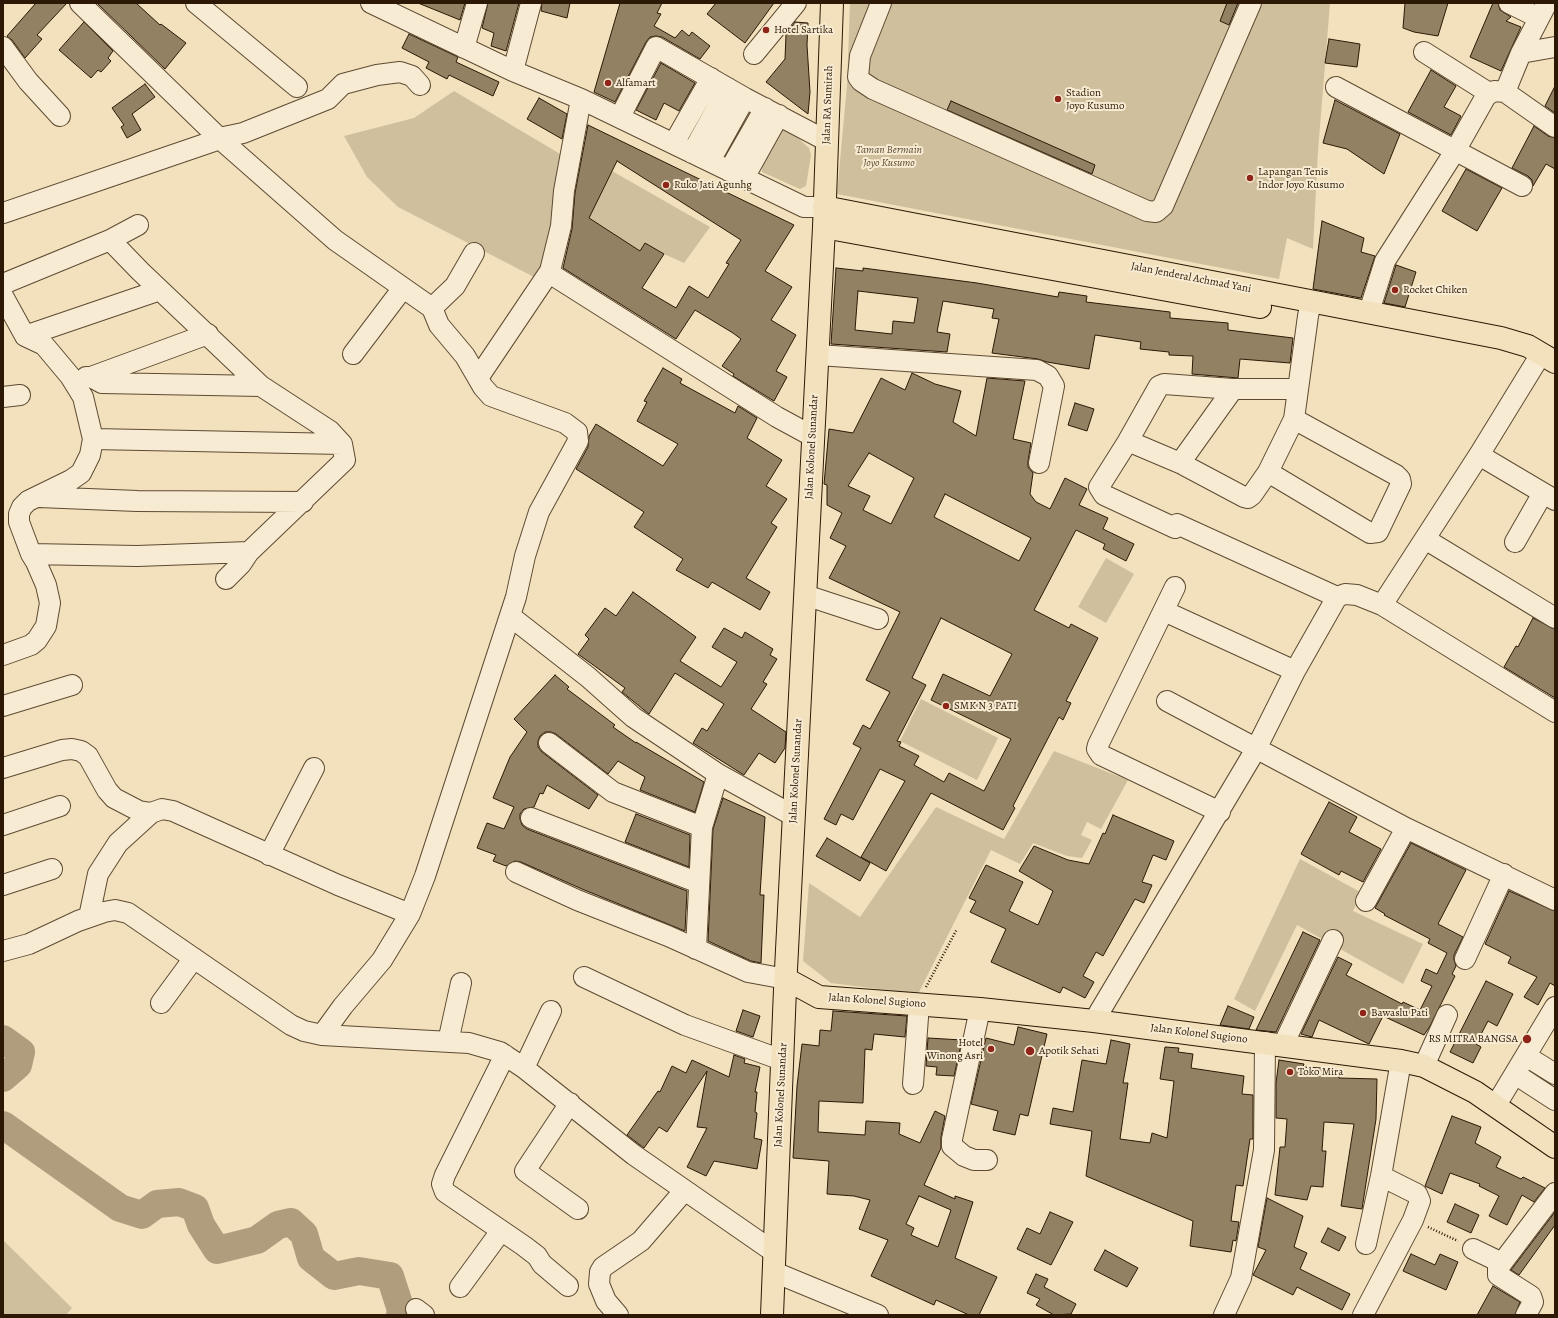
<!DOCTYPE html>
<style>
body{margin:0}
#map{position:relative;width:1558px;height:1318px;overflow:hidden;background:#f2e1bc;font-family:Alegreya,serif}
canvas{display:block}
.frame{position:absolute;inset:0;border:4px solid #2c1805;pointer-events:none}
</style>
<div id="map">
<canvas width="1558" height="1318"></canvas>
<div class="frame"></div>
</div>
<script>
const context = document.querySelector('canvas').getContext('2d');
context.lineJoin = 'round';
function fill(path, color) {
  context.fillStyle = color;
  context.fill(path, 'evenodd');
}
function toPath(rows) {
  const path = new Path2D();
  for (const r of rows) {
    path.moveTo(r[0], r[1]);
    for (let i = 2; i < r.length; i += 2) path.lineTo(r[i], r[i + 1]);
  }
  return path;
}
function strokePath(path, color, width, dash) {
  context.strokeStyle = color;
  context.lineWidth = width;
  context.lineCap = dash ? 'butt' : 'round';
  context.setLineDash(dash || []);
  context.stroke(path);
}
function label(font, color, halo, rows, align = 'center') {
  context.font = font + ' Alegreya,serif';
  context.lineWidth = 4;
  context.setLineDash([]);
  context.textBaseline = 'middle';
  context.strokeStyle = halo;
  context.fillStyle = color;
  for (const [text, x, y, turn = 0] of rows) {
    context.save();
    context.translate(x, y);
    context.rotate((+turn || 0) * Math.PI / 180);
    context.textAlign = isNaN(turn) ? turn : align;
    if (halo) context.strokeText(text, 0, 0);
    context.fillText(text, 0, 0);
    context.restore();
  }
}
const green = toPath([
 [850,3,1330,3,1318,151,1313,249,1287,238,1279,279,837,194,847,85],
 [454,91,567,158,540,280,398,207,367,177,344,136,414,118],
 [777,127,798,138,809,148,811,155,806,186,800,189,762,172,761,156],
 [612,171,710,227,684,263,664,254,645,243,640,251,589,218],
 [1106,558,1134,574,1106,623,1078,607],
 [921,699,998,738,977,780,900,741],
 [1054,751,1128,780,1101,829,1087,822,1081,835,1092,840,1082,858,1067,856,1033,843,1020,864,991,850,918,994,831,983,803,961,809,883,860,917,936,807,1004,839],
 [1300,859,1362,893,1353,911,1423,944,1403,984,1297,925,1255,1011,1234,999],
 [3,1240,72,1308,66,1315,3,1315]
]);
const river = toPath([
 [3,1039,21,1052,18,1065,3,1078],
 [3,1125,120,1208,142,1215,157,1204,179,1202,195,1208,201,1225,217,1250,257,1240,278,1225,291,1222,304,1234,311,1258,334,1276,359,1271,390,1276,401,1310,400,1315]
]);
const building = toPath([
 [36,3,67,3,37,35,42,39,25,58,12,40,7,36,36,3],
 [97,3,136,3,160,25,161,24,186,43,165,69,97,3],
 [418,3,465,3,460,20,418,3],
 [488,3,519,3,506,51,491,46,494,33,482,28,488,3],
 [542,3,570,3,567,18,541,11,542,3],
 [620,3,662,3,657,13,661,14,654,26,675,38,682,30,689,36,692,32,710,46,700,59,662,37,656,36,650,37,646,42,615,102,594,92,620,3],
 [716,3,774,3,745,43,707,14,716,3],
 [1227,3,1238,3,1229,25,1220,21,1227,3],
 [1405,3,1448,3,1438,36,1414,32,1403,28,1405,3],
 [1493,3,1498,3,1500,10,1511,17,1506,21,1521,27,1501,71,1470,57,1493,3],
 [84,22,113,51,108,58,111,61,101,72,98,70,91,78,59,50,84,22],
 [795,22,808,23,807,45,810,92,808,114,766,82,785,59,786,34,795,22],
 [409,34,458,57,456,62,499,82,493,96,449,75,447,79,426,68,429,62,402,48,409,34],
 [1329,39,1360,44,1357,67,1325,63,1329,39],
 [661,63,695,83,679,111,664,103,656,120,636,110,661,63],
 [1431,70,1456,86,1444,107,1461,116,1451,135,1408,112,1431,70],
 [145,84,155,97,132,114,141,130,127,138,121,127,124,125,112,108,145,84],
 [1555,86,1555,113,1545,106,1555,86],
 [539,98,567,114,562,139,527,119,539,98],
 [1335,100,1400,134,1384,174,1347,149,1323,143,1335,100],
 [951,101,1095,165,1092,174,947,110,951,101],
 [588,125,794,225,765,271,792,287,771,320,796,335,776,371,787,377,774,401,733,376,734,374,722,366,741,339,733,333,695,310,676,339,563,268,572,229,575,193,588,125],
 [617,161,741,240,726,263,729,264,708,298,689,286,676,308,642,288,664,254,645,243,640,251,589,218,617,161],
 [1534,126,1548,136,1555,138,1555,169,1546,164,1533,186,1532,180,1528,176,1512,168,1534,126],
 [1466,169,1502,188,1477,231,1442,211,1466,169],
 [1322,221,1364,238,1361,252,1375,256,1361,298,1313,289,1322,221],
 [1396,265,1416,272,1405,307,1384,303,1396,265],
 [836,268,863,271,863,268,977,283,1058,297,1059,292,1087,296,1086,302,1170,312,1170,318,1228,323,1228,330,1293,338,1290,363,1240,359,1238,378,1192,374,1193,356,1169,355,1169,352,1140,349,1141,342,1095,335,1089,369,1047,362,1038,359,992,353,999,319,992,318,994,309,943,301,937,332,950,334,947,352,831,344,836,268],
 [858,291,918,298,914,323,893,321,892,334,855,330,858,291],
 [663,368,682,379,680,383,735,413,738,406,757,418,747,438,782,460,766,486,787,499,771,523,777,527,746,578,770,592,760,610,712,582,708,588,676,570,683,559,634,527,644,512,576,469,588,447,589,436,596,424,663,466,678,444,637,421,647,402,644,401,663,368],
 [912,373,935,384,961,391,953,422,976,436,987,378,1025,381,1013,439,1031,443,1028,461,1028,467,1033,473,1030,494,1036,502,1050,509,1065,478,1087,489,1079,505,1108,518,1103,529,1134,544,1126,561,1103,549,1105,544,1076,530,1034,610,1069,628,1071,624,1098,638,1066,701,1071,703,1063,720,1059,717,1013,806,1015,808,1003,830,931,793,886,871,861,857,905,781,880,769,853,820,841,814,836,825,824,819,861,748,853,744,863,725,870,729,890,692,866,680,900,612,829,578,846,546,830,538,842,513,827,505,827,485,824,484,829,429,853,433,881,378,905,390,912,373],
 [869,453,914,478,891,524,863,510,870,496,848,486,869,453],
 [945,494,1031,538,1019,561,934,517,945,494],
 [941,618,1012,654,990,696,943,674,931,700,1011,739,984,791,949,773,944,782,914,765,919,756,899,746,901,742,897,741,926,685,912,678,941,618],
 [1075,403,1094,409,1087,431,1068,425,1075,403],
 [633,592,696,637,680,661,721,687,737,662,712,647,724,628,742,638,745,632,773,649,770,655,777,659,763,682,767,684,751,709,786,732,785,748,775,763,759,753,744,775,693,743,702,728,707,731,724,704,675,673,649,714,622,692,625,688,578,654,589,639,585,635,605,608,616,616,633,592],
 [1533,618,1555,629,1555,698,1504,667,1516,646,1518,647,1533,618],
 [555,675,569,687,567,689,615,725,613,727,636,743,636,742,704,782,695,812,640,790,645,777,618,761,608,774,556,734,551,732,545,732,540,736,538,741,538,747,542,752,598,795,589,809,547,785,543,794,540,793,534,807,524,809,520,814,520,819,522,825,527,829,687,891,685,931,582,889,521,862,515,861,506,866,493,861,496,855,477,848,487,823,504,829,514,807,493,798,510,757,527,732,514,719,555,675],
 [723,798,765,817,760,895,764,895,761,963,751,961,708,941,713,829,723,798],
 [1329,802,1357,817,1349,832,1381,849,1363,882,1341,871,1339,875,1301,854,1329,802],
 [636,814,690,835,689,867,625,842,636,814],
 [1113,815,1174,841,1166,860,1153,855,1142,882,1152,885,1144,903,1135,899,1103,956,1096,952,1083,976,1094,982,1085,998,1063,987,1060,993,991,962,1006,929,970,912,976,901,969,898,986,865,1023,882,1009,911,1038,925,1053,891,1019,871,1034,846,1068,860,1089,864,1103,833,1105,834,1113,815],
 [827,838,870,863,860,881,816,856,827,838],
 [1411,843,1466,870,1438,924,1463,937,1454,955,1454,960,1456,966,1452,974,1455,976,1430,1026,1424,1035,1383,1016,1369,1044,1319,1020,1312,1037,1301,1034,1338,957,1352,964,1346,975,1402,1004,1403,1002,1420,1010,1432,986,1421,981,1426,969,1437,974,1447,953,1428,943,1430,939,1384,915,1385,914,1375,908,1411,843],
 [1509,891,1555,911,1555,986,1550,983,1538,1005,1524,997,1537,977,1508,963,1511,957,1485,944,1509,891],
 [1303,932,1320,940,1276,1032,1256,1030,1303,932],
 [1486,981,1513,994,1497,1026,1488,1021,1476,1044,1481,1047,1473,1063,1450,1052,1486,981],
 [1228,1006,1254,1017,1249,1029,1220,1025,1228,1006],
 [743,1010,760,1016,753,1037,736,1031,743,1010],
 [833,1011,907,1016,905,1037,874,1034,872,1050,865,1049,863,1103,819,1101,818,1132,865,1135,866,1121,900,1123,899,1134,920,1143,935,1111,945,1116,941,1137,941,1148,924,1185,955,1199,955,1196,973,1202,955,1258,997,1277,979,1315,969,1315,936,1300,934,1305,871,1276,888,1240,859,1229,870,1200,854,1196,827,1194,829,1161,793,1158,797,1086,802,1044,819,1046,820,1030,831,1031,833,1011],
 [919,1196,951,1210,938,1247,911,1235,914,1228,906,1224,919,1196],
 [1018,1027,1047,1034,1028,1116,1020,1114,1015,1135,993,1130,998,1111,971,1104,986,1038,1014,1045,1018,1027],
 [928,1038,962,1040,954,1076,936,1075,937,1067,926,1066,928,1038],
 [1111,1040,1130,1044,1123,1083,1128,1083,1120,1139,1150,1143,1152,1133,1167,1138,1174,1081,1160,1079,1165,1047,1179,1048,1178,1052,1193,1054,1191,1068,1244,1076,1242,1094,1253,1095,1253,1139,1250,1139,1243,1186,1236,1185,1231,1221,1239,1222,1236,1241,1233,1240,1231,1252,1190,1246,1193,1221,1086,1176,1092,1131,1050,1124,1053,1108,1073,1112,1082,1060,1106,1064,1111,1040],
 [734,1055,745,1059,744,1063,760,1067,755,1092,757,1092,755,1112,757,1113,754,1138,762,1140,757,1169,714,1161,706,1176,687,1167,707,1128,697,1127,707,1071,667,1132,659,1127,644,1148,627,1135,658,1091,660,1092,672,1066,686,1073,692,1060,729,1077,734,1055],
 [1279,1060,1304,1064,1303,1067,1339,1069,1339,1078,1377,1079,1376,1119,1362,1209,1341,1206,1354,1124,1324,1122,1322,1151,1326,1151,1323,1187,1311,1186,1307,1200,1275,1195,1280,1147,1285,1147,1287,1119,1276,1118,1276,1083,1279,1060],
 [1452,1116,1481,1127,1475,1143,1501,1157,1496,1167,1521,1179,1523,1177,1545,1188,1534,1202,1522,1195,1507,1225,1489,1216,1499,1196,1479,1186,1480,1184,1450,1173,1442,1194,1425,1186,1452,1116],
 [1267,1198,1303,1216,1294,1247,1307,1253,1300,1269,1350,1294,1342,1310,1297,1287,1293,1295,1253,1275,1266,1250,1258,1247,1267,1198],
 [1455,1204,1479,1215,1471,1233,1447,1222,1455,1204],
 [1050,1212,1073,1222,1051,1265,1017,1249,1027,1228,1040,1234,1050,1212],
 [1555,1212,1555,1225,1519,1275,1511,1270,1555,1212],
 [1328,1228,1346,1237,1339,1251,1321,1242,1328,1228],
 [1105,1250,1138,1268,1127,1287,1094,1270,1105,1250],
 [1411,1254,1435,1265,1440,1254,1458,1262,1446,1290,1403,1271,1411,1254],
 [1036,1274,1048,1279,1044,1287,1076,1304,1071,1314,1054,1315,1036,1305,1040,1299,1027,1293,1036,1274],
 [1493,1286,1520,1302,1515,1315,1477,1315,1493,1286]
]);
const path = toPath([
 [926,987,957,929],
 [1428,1227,1458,1241]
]);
const minor = toPath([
 [196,3,297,87],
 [371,3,513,71,581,99,804,207,824,207],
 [881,3,860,56,858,77,861,81,873,89,1147,211,1156,212,1163,206,1251,3],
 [1509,3,1539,18],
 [3,47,28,81,60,116],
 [1555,47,1521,53,1505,92,1555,127],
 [464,48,477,3],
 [1424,52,1489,93],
 [1521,53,1547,3],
 [754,54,796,3],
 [513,71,531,3],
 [1336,87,1522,186],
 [581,99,564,191,561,226,550,271,554,276,777,417,812,436],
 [620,117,656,47,745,98,827,141],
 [219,138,335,240,432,308,439,325,465,356,483,387,491,396,565,423,577,432,578,441,539,512,525,556,516,597,425,876,410,914,382,960,343,1006,322,1035],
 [219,138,243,133,328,99,343,84,377,75,400,72,412,76,420,85],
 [674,143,711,78],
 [692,153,728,88],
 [710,161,745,98],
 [729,171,765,108],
 [744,178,779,115],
 [3,213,214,141,219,138,80,3],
 [110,240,140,271,261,386,330,431,342,444,345,460,249,552,241,564,226,579],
 [3,284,110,240,138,225],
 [3,296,25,336,44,345,70,376,83,397,93,439,90,455,81,473,71,480,28,501,22,507,19,514,19,522,31,554,36,562,46,585,50,603,46,626,37,640,31,645,3,655],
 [432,308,455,286,474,253],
 [1369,312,1385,261,1455,151,1486,96,1494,91,1505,92],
 [25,336,160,290],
 [353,354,403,288],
 [818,355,1037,370,1048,376,1054,386,1039,463],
 [86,377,91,377,208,334],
 [91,377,102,383,261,386],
 [478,378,550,271],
 [1298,389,1233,389,1164,384,1159,386,1128,441,1099,487,1104,495,1175,528,1177,524,1337,597],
 [3,397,20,395],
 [93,439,342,444],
 [1128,441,1180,463,1244,497,1248,498,1252,495,1268,472,1294,419,1308,316,1311,302],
 [1479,455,1555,500],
 [1180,463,1233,389],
 [1268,472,1370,533,1378,532,1401,484,1400,479,1396,475,1294,419],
 [39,497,137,501,303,502],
 [1425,539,1555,618],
 [1515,542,1543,493],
 [31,554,137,556,249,552],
 [1175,587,1098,745,1097,749,1101,755,1220,812],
 [805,595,878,619],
 [1382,605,1479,455,1541,354],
 [1164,611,1295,671],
 [510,616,588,677,633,717,718,774,794,816],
 [1167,701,1406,828,1555,900],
 [3,706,72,685],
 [549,743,613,792,702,827],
 [3,768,62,750,72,749,81,751,88,756,107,790,114,798,139,811,151,813],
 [531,818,699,883],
 [3,825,60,806],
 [269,855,314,768],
 [516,872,577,900,668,936,748,972,786,979],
 [3,885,52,869],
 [1366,901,1406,828],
 [89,917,98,874,118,843,151,813,162,809,173,811,338,885,410,914],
 [696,949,702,827,718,774],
 [3,951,29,944,78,921,104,912,115,910,128,913,291,1025,304,1031,322,1035,469,1043,500,1052,524,1068,634,1155,774,1252],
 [1465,959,1504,874],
 [584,977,685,1025,782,1060],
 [161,1003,194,958],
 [980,1009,952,1139,952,1146,964,1156,974,1160,987,1160],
 [1094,1021,1256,749,1295,671,1337,597,1345,594,1357,595,1382,605,1555,712],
 [448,1042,461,983],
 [1283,1045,1333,940],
 [505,1055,445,1175,442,1184,445,1192,524,1246,537,1256,542,1264,568,1286],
 [1526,1056,1555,1074],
 [1424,1066,1447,1015],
 [524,1068,551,1011],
 [1515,1074,1555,1100],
 [913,1084,919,1004],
 [570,1103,525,1171,578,1209],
 [1496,1105,1555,1007],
 [1366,1244,1381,1176,1401,1061],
 [1473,1249,1502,1263,1555,1193],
 [1502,1263,1498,1268,1498,1275,1531,1296,1533,1302,1526,1315],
 [774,1272,878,1315],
 [460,1287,501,1231],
 [416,1309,424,1315],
 [618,1315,606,1301,599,1284,600,1272,603,1267,641,1241,684,1191],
 [1224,1315,1241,1278,1264,1150,1265,1042],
 [1363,1315,1413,1220,1420,1201,1417,1194,1381,1176]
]);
const major = toPath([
 [824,207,1501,338,1528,346,1555,362],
 [824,227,1260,307],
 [786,979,819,997,980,1009,1094,1021,1401,1061,1424,1066,1475,1092,1555,1147],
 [772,1315,785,989,824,227,832,3]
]);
const markers = [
 [766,30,4,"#8f2418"],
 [608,83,4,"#8f2418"],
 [1058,99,4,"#8f2418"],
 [1250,178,4,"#8f2418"],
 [666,185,4,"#8f2418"],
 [1395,290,4,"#8f2418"],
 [946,706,4,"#8f2418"],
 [1363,1013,4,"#8f2418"],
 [1527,1039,5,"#8f2418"],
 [991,1049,4,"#8f2418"],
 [1030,1051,5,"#8f2418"],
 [1290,1072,4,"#8f2418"]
];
const poiNames = [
 ["Hotel Sartika",774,30],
 ["Alfamart",616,83],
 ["Stadion",1066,93],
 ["Joyo Kusumo",1066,106],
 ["Lapangan Tenis",1258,172],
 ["Indor Joyo Kusumo",1258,185],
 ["Ruko Jati Agunhg",674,185],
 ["Rocket Chiken",1403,290],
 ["SMK N 3 PATI",954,706],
 ["Bawaslu Pati",1371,1013],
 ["RS MITRA BANGSA",1518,1039,"right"],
 ["Hotel",983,1043,"right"],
 ["Winong Asri",983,1056,"right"],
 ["Apotik Sehati",1039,1051],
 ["Toko Mira",1298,1072]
];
const streetNames = [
 ["Jalan RA Sumirah",828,105,-88],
 ["Jalan Jenderal Achmad Yani",1191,278,11],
 ["Jalan Kolonel Sunandar",812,447,-87],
 ["Jalan Kolonel Sunandar",796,771,-87],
 ["Jalan Kolonel Sugiono",877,1001,4],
 ["Jalan Kolonel Sugiono",1199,1034,7],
 ["Jalan Kolonel Sunandar",781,1095,-87]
];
const parkNames = [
 ["Taman Bermain",889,150],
 ["Joyo Kusumo",889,163]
];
fill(green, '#d0bf9d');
strokePath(river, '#af9d7e', 28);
fill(building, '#938164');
strokePath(building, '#2c1805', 1);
strokePath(minor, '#5e4a33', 22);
strokePath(major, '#2c1805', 24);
strokePath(path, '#2c1805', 2.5, [1, 2]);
strokePath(minor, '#f7ecd3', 20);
strokePath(major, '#f2e1bc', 22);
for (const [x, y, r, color] of markers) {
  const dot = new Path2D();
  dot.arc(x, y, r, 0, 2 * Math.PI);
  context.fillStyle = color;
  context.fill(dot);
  strokePath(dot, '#f7ecd3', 1.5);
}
label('11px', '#2c1805', '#f7ecd3', poiNames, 'left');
label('11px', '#2c1805', '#f7ecd3', streetNames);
label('italic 11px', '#5d4a33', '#f7ecd3', parkNames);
</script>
